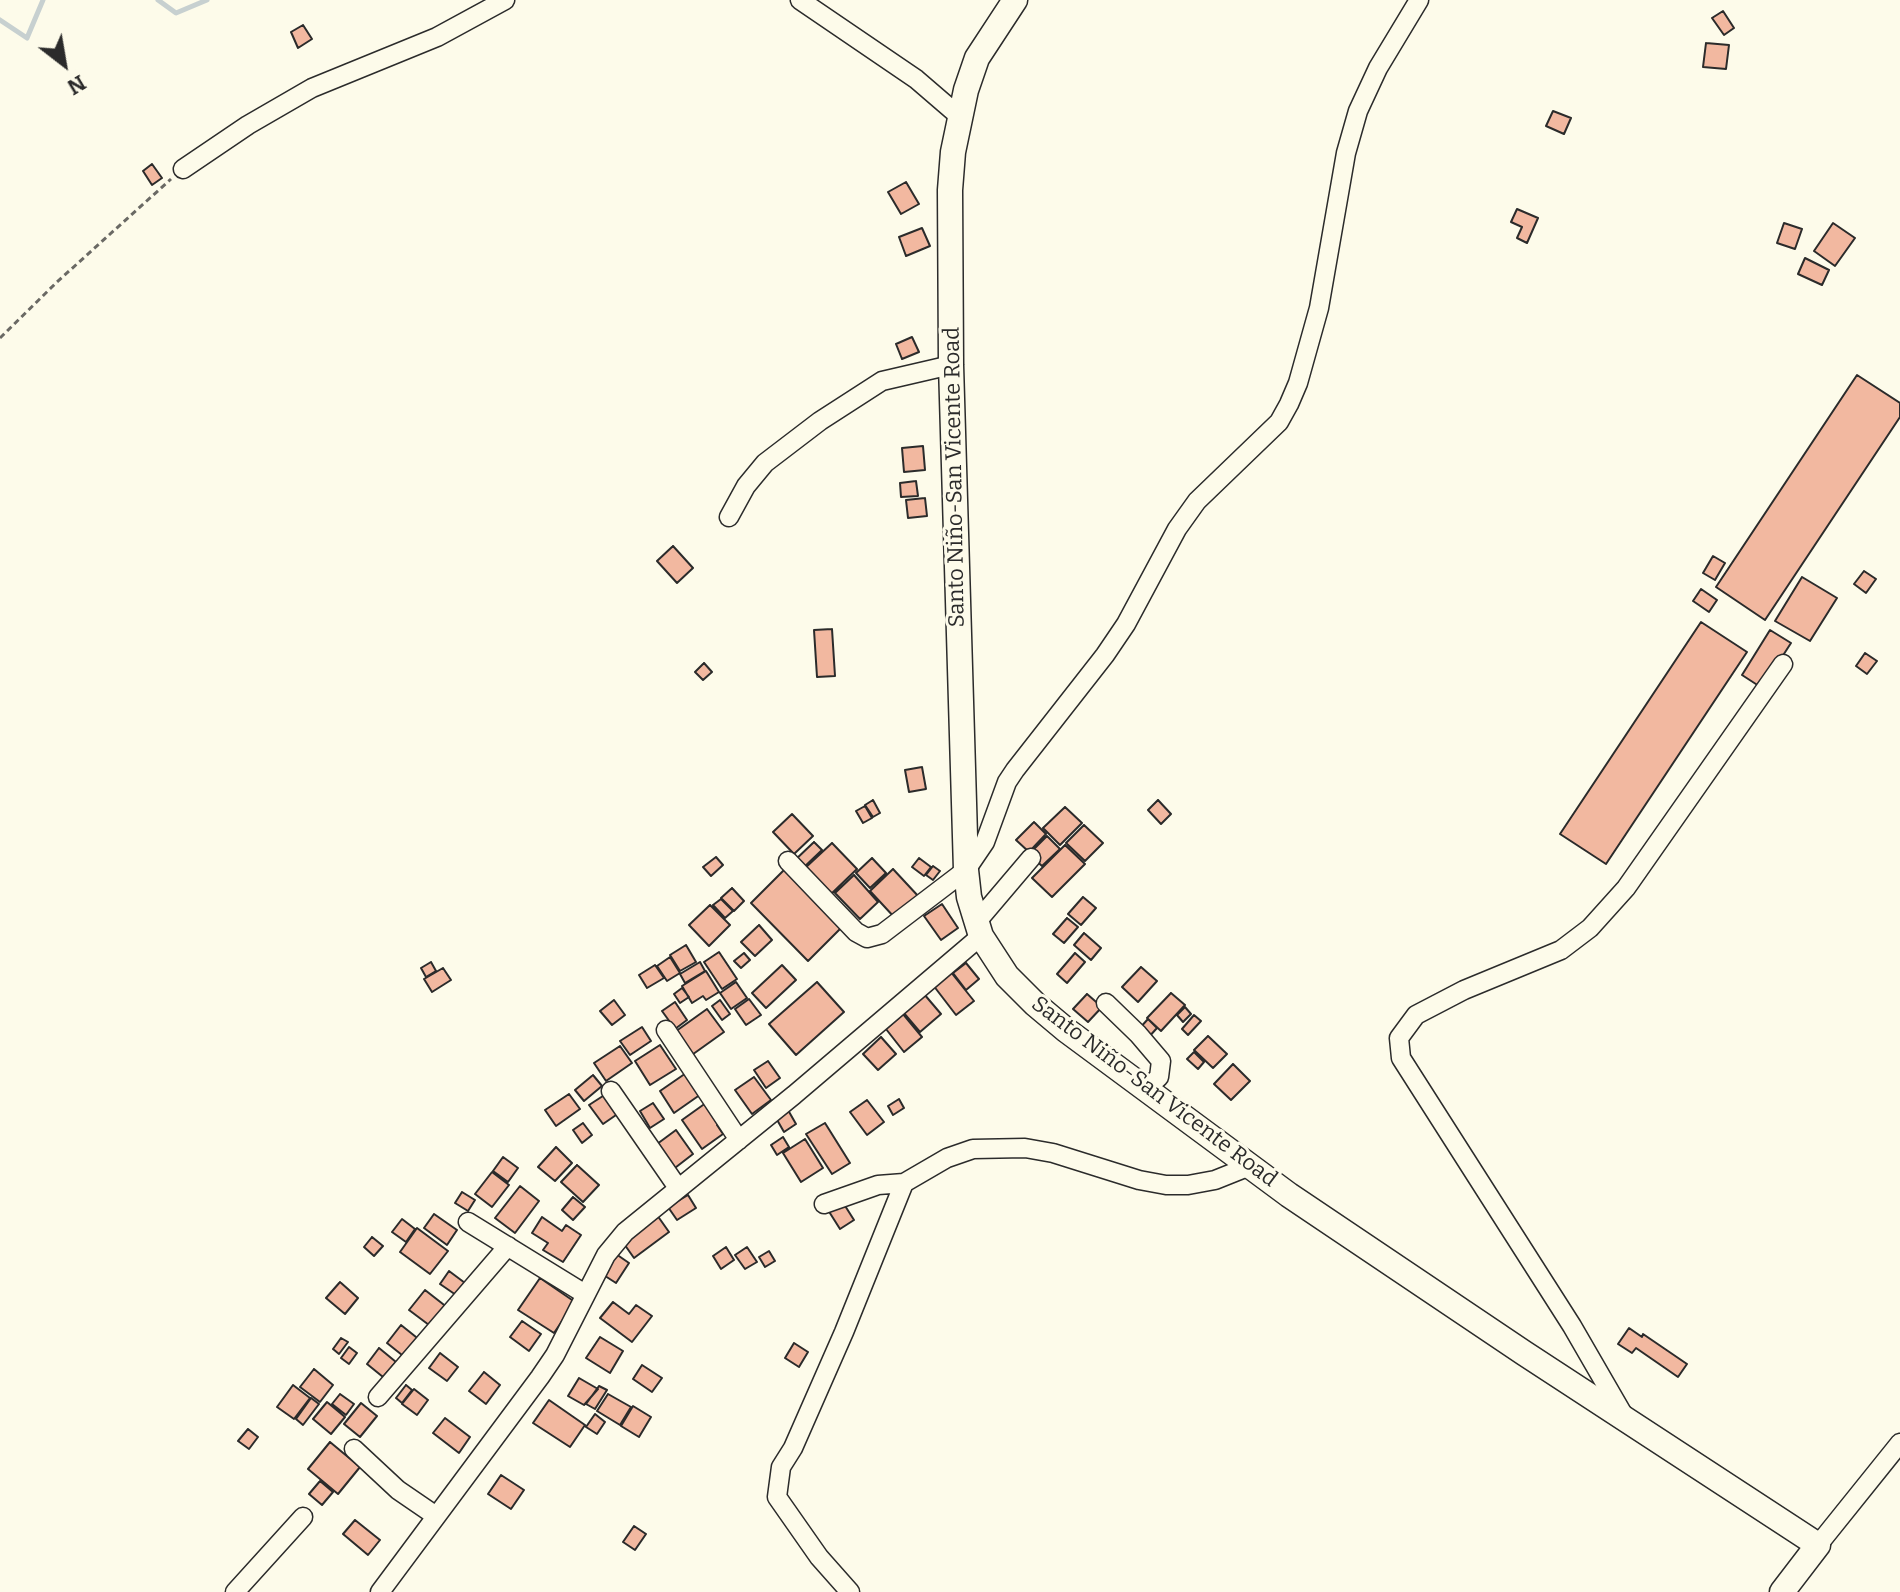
<!DOCTYPE html>
<meta charset="utf-8">
<style>
body{margin:0}
#map{position:relative;width:1900px;height:1592px;overflow:hidden;background:#fdfbea;font-family:Bitter,serif}
canvas{display:block}
.north{position:absolute;left:24px;top:24px;width:80px;height:80px;-webkit-text-stroke:6px #fdfbea;paint-order:stroke;rotate:149deg;font-size:22px;font-weight:700;line-height:32px;text-align:center;color:#2b2b2b}
.north::after{content:'';display:block;margin:auto;width:28px;height:36px;background:#2b2b2b;clip-path:polygon(50% 0,100% 100%,50% 72%,0 100%)}
</style>
<div id="map">
<canvas width="1900" height="1592"></canvas>
<div class="north">N</div>
</div>
<script>
const context = document.querySelector('canvas').getContext('2d');
context.lineJoin = 'round';
function toPath(rows) {
  const path = new Path2D();
  for (const r of rows) {
    path.moveTo(r[0], r[1]);
    for (let i = 2; i < r.length; i += 2) path.lineTo(r[i], r[i + 1]);
  }
  return path;
}
function strokePath(path, color, width, dash) {
  context.strokeStyle = color;
  context.lineWidth = width;
  context.lineCap = dash ? 'butt' : 'round';
  context.setLineDash(dash || []);
  context.stroke(path);
}
function fill(path, color) {
  context.fillStyle = color;
  context.fill(path, 'evenodd');
}
function label(font, color, halo, rows, align = 'center') {
  context.font = font + ' Bitter,serif';
  context.lineWidth = 6;
  context.setLineDash([]);
  context.textBaseline = 'middle';
  context.strokeStyle = halo;
  context.fillStyle = color;
  for (const [text, x, y, turn = 0] of rows) {
    context.save();
    context.translate(x, y);
    context.rotate((+turn || 0) * Math.PI / 180);
    context.textAlign = isNaN(turn) ? turn : align;
    if (halo) context.strokeText(text, 0, 0);
    context.fillText(text, 0, 0);
    context.restore();
  }
}
const stream = toPath([
 [158,0,176,13,207,0],
 [0,20,27,38,43,0]
]);
const building = toPath([
 [1723,11,1734,28,1724,35,1712,18,1723,11],
 [303,25,312,39,298,48,291,32,303,25],
 [1706,43,1729,45,1726,69,1703,67,1706,43],
 [1553,111,1571,118,1564,134,1546,126,1553,111],
 [152,164,162,178,152,185,143,171,152,164],
 [906,182,919,204,901,214,888,192,906,182],
 [1517,209,1538,218,1527,243,1517,238,1522,227,1511,222,1517,209],
 [1784,223,1802,229,1795,249,1777,243,1784,223],
 [1833,223,1855,238,1835,266,1814,251,1833,223],
 [922,228,930,246,906,256,899,237,922,228],
 [1805,258,1829,270,1822,285,1798,274,1805,258],
 [912,337,919,352,902,359,896,344,912,337],
 [1857,375,1900,403,1900,417,1765,620,1716,587,1857,375],
 [923,446,925,470,904,472,902,448,923,446],
 [916,481,918,496,901,497,900,483,916,481],
 [925,498,927,516,908,518,906,500,925,498],
 [673,546,693,568,677,583,657,561,673,546],
 [1713,556,1725,563,1715,580,1703,573,1713,556],
 [1864,571,1876,579,1866,593,1854,584,1864,571],
 [1802,577,1837,598,1810,641,1775,621,1802,577],
 [1701,589,1717,600,1709,612,1693,601,1701,589],
 [1701,622,1747,652,1606,864,1560,834,1701,622],
 [832,629,835,676,817,677,814,630,832,629],
 [1770,630,1791,643,1762,688,1742,675,1770,630],
 [1865,653,1877,661,1867,674,1856,666,1865,653],
 [704,663,712,672,703,680,695,672,704,663],
 [922,767,926,789,909,792,905,770,922,767],
 [873,800,880,813,873,817,865,805,873,800],
 [1158,800,1171,814,1161,824,1148,810,1158,800],
 [865,806,872,818,863,823,856,811,865,806],
 [1065,807,1082,823,1060,845,1043,828,1065,807],
 [792,814,813,836,794,854,773,832,792,814],
 [1034,822,1046,834,1029,852,1016,840,1034,822],
 [1084,825,1103,843,1085,861,1066,843,1084,825],
 [1047,836,1060,849,1042,866,1029,854,1047,836],
 [814,842,822,850,801,870,793,862,814,842],
 [832,843,857,869,829,896,804,869,832,843],
 [1065,845,1085,864,1052,897,1032,878,1065,845],
 [716,857,723,865,711,876,703,867,716,857],
 [872,858,886,873,870,888,856,873,872,858],
 [919,858,931,867,924,876,912,867,919,858],
 [933,866,940,871,933,880,926,875,933,866],
 [786,868,843,926,808,961,751,903,786,868],
 [893,869,919,897,895,918,870,891,893,869],
 [854,875,878,902,860,919,835,893,854,875],
 [732,888,744,901,734,911,721,898,732,888],
 [1083,897,1096,908,1081,925,1068,914,1083,897],
 [721,899,733,911,725,918,713,905,721,899],
 [942,904,958,928,941,940,924,916,942,904],
 [710,905,730,925,709,946,689,925,710,905],
 [1067,918,1078,927,1064,943,1053,934,1067,918],
 [759,925,772,940,755,956,741,942,759,925],
 [1084,933,1101,948,1091,960,1074,945,1084,933],
 [686,945,696,962,680,971,670,955,686,945],
 [719,952,737,979,722,989,704,962,719,952],
 [744,953,750,960,741,968,734,961,744,953],
 [1075,953,1085,962,1067,983,1057,974,1075,953],
 [670,957,680,973,667,981,657,966,670,957],
 [431,962,436,971,426,977,421,968,431,962],
 [700,962,705,971,685,983,680,974,700,962],
 [966,963,979,979,966,990,953,973,966,963],
 [655,965,664,978,647,988,639,975,655,965],
 [782,965,796,980,766,1008,752,993,782,965],
 [1141,967,1157,981,1138,1002,1122,987,1141,967],
 [443,968,451,980,432,992,424,979,443,968],
 [706,971,719,992,706,1000,703,996,692,1003,682,986,706,971],
 [950,971,974,1001,956,1015,933,985,950,971],
 [736,982,747,998,731,1009,720,993,736,982],
 [817,982,844,1012,796,1055,769,1024,817,982],
 [682,988,689,997,680,1003,674,994,682,988],
 [1171,993,1185,1005,1161,1031,1147,1018,1171,993],
 [924,994,941,1014,920,1032,903,1012,924,994],
 [1087,994,1102,1007,1088,1022,1073,1009,1087,994],
 [749,999,761,1015,746,1025,735,1009,749,999],
 [614,1000,625,1015,612,1025,600,1011,614,1000],
 [720,1000,730,1014,722,1020,712,1006,720,1000],
 [675,1002,687,1020,675,1029,662,1011,675,1002],
 [1185,1007,1191,1014,1183,1022,1177,1015,1185,1007],
 [707,1009,724,1032,689,1057,672,1034,707,1009],
 [903,1014,922,1037,904,1052,886,1029,903,1014],
 [1194,1015,1201,1021,1188,1035,1182,1029,1194,1015],
 [1148,1019,1157,1028,1147,1039,1138,1030,1148,1019],
 [642,1027,651,1041,630,1055,620,1041,642,1027],
 [1208,1036,1227,1054,1213,1068,1194,1050,1208,1036],
 [881,1037,896,1054,878,1070,863,1054,881,1037],
 [660,1045,676,1069,650,1085,635,1061,660,1045],
 [620,1046,632,1063,606,1081,594,1063,620,1046],
 [1194,1052,1204,1062,1198,1069,1187,1059,1194,1052],
 [768,1061,780,1078,766,1088,754,1070,768,1061],
 [1233,1064,1250,1081,1231,1100,1214,1084,1233,1064],
 [689,1071,704,1092,674,1113,660,1091,689,1071],
 [593,1075,602,1086,584,1101,575,1090,593,1075],
 [754,1077,771,1100,752,1114,735,1090,754,1077],
 [569,1094,580,1109,556,1126,545,1110,569,1094],
 [606,1094,619,1113,603,1124,589,1105,606,1094],
 [899,1099,904,1108,893,1115,888,1106,899,1099],
 [710,1100,724,1120,717,1125,723,1134,702,1149,682,1120,710,1100],
 [867,1100,884,1122,867,1135,850,1112,867,1100],
 [653,1103,664,1119,650,1128,640,1111,653,1103],
 [788,1110,796,1124,784,1132,776,1118,788,1110],
 [583,1123,592,1135,582,1143,573,1130,583,1123],
 [825,1123,850,1163,832,1174,806,1134,825,1123],
 [676,1130,693,1154,671,1171,653,1147,676,1130],
 [783,1137,789,1147,777,1155,771,1145,783,1137],
 [805,1139,823,1168,801,1182,783,1153,805,1139],
 [556,1147,572,1163,555,1181,538,1167,556,1147],
 [503,1157,518,1168,508,1182,493,1171,503,1157],
 [577,1165,599,1185,583,1202,561,1182,577,1165],
 [492,1172,509,1185,492,1207,475,1194,492,1172],
 [520,1186,539,1201,515,1233,495,1218,520,1186],
 [462,1192,475,1200,468,1211,455,1203,462,1192],
 [688,1195,696,1208,677,1220,668,1207,688,1195],
 [573,1197,585,1207,573,1220,562,1210,573,1197],
 [842,1201,854,1220,840,1229,828,1210,842,1201],
 [434,1214,457,1230,447,1245,424,1228,434,1214],
 [657,1215,669,1232,634,1258,622,1241,657,1215],
 [542,1217,562,1231,566,1225,581,1235,563,1262,543,1250,548,1243,532,1233,542,1217],
 [402,1219,415,1229,406,1242,392,1232,402,1219],
 [417,1228,448,1251,430,1274,400,1252,417,1228],
 [372,1237,383,1246,374,1256,364,1247,372,1237],
 [726,1247,734,1260,721,1269,713,1256,726,1247],
 [747,1247,757,1262,745,1269,735,1255,747,1247],
 [769,1251,775,1261,765,1267,759,1257,769,1251],
 [616,1254,629,1263,616,1283,602,1274,616,1254],
 [449,1271,465,1283,456,1295,440,1284,449,1271],
 [540,1278,575,1302,554,1333,518,1310,540,1278],
 [340,1282,358,1298,345,1314,326,1298,340,1282],
 [425,1290,448,1308,433,1328,409,1310,425,1290],
 [613,1302,629,1314,636,1305,652,1316,632,1342,600,1318,613,1302],
 [522,1321,541,1334,529,1351,510,1337,522,1321],
 [401,1325,421,1341,407,1359,387,1343,401,1325],
 [1629,1328,1642,1337,1643,1334,1687,1364,1678,1377,1636,1348,1632,1353,1618,1344,1629,1328],
 [600,1337,623,1351,610,1373,586,1358,600,1337],
 [341,1338,348,1342,339,1354,333,1349,341,1338],
 [794,1343,808,1352,799,1367,785,1358,794,1343],
 [349,1347,357,1353,349,1364,341,1358,349,1347],
 [379,1348,396,1362,383,1377,367,1364,379,1348],
 [440,1353,458,1367,447,1381,429,1368,440,1353],
 [642,1365,662,1378,652,1392,633,1379,642,1365],
 [314,1369,333,1385,320,1402,300,1387,314,1369],
 [484,1372,500,1385,486,1404,469,1391,484,1372],
 [579,1378,598,1389,584,1405,568,1396,579,1378],
 [293,1385,310,1398,294,1419,277,1407,293,1385],
 [406,1385,412,1390,402,1403,396,1398,406,1385],
 [599,1386,607,1390,595,1409,586,1404,599,1386],
 [414,1389,428,1400,417,1415,402,1404,414,1389],
 [340,1394,354,1404,346,1415,332,1404,340,1394],
 [608,1394,631,1407,620,1425,597,1411,608,1394],
 [311,1398,319,1404,303,1425,296,1419,311,1398],
 [549,1400,585,1425,570,1447,533,1423,549,1400],
 [327,1402,345,1417,331,1434,313,1419,327,1402],
 [361,1403,377,1416,360,1437,344,1424,361,1403],
 [633,1406,651,1417,639,1437,621,1426,633,1406],
 [595,1414,605,1422,597,1434,586,1427,595,1414],
 [445,1418,470,1437,459,1453,433,1433,445,1418],
 [248,1429,258,1437,249,1449,238,1441,248,1429],
 [330,1442,360,1467,338,1494,308,1469,330,1442],
 [501,1475,524,1490,511,1509,488,1494,501,1475],
 [320,1481,333,1492,322,1505,309,1494,320,1481],
 [355,1520,380,1540,368,1555,343,1534,355,1520],
 [634,1526,646,1534,635,1550,623,1542,634,1526]
]);
const path = toPath([
 [0,338,57,282,171,179]
]);
const minor = toPath([
 [800,0,916,79,959,116],
 [183,169,248,125,312,88,437,37,505,0],
 [729,517,746,486,765,463,820,421,882,381,951,365],
 [788,861,856,932,867,938,882,934,966,870,985,842,1007,782,1015,770,1105,655,1126,624,1177,529,1197,501,1279,422,1289,404,1298,383,1319,308,1346,153,1358,111,1378,68,1419,0],
 [975,924,1031,858],
 [1106,1003,1138,1034,1161,1061,1159,1077,1146,1089],
 [666,1030,739,1140],
 [611,1091,678,1188],
 [824,1204,878,1185,904,1183,947,1158,973,1149,1025,1148,1053,1153,1139,1180,1166,1185,1188,1185,1215,1180,1250,1166],
 [468,1222,585,1294],
 [378,1397,508,1246],
 [1624,1416,1572,1326,1401,1058,1399,1038,1416,1015,1464,990,1561,950,1590,928,1626,888,1783,664],
 [354,1449,398,1490,436,1516],
 [1818,1545,1900,1443],
 [235,1592,303,1517],
 [380,1592,540,1377,555,1355,606,1255,625,1232,794,1095,981,936],
 [850,1592,819,1557,777,1497,781,1467,793,1448,844,1332,904,1183]
]);
const major = toPath([
 [1015,0,977,58,966,90,953,152,950,190,951,365,966,870,969,897,981,936,1007,976,1035,1004,1066,1030,1289,1195,1524,1353,1818,1545,1782,1592]
]);
const streetNames = [
 ["Santo Niño-San Vicente Road",955,477,-91],
 ["Santo Niño-San Vicente Road",1154,1092,37]
];
strokePath(stream, '#c7d0d0', 5);
fill(building, '#f2b8a0');
strokePath(building, '#2b2b2b', 2);
strokePath(minor, '#2b2b2b', 21);
strokePath(major, '#2b2b2b', 27);
strokePath(path, '#6a6964', 3, [6, 4]);
strokePath(minor, '#fdfbea', 18);
strokePath(major, '#fdfbea', 24);
label('22px', '#2b2b2b', '#fdfbea', streetNames);
</script>
